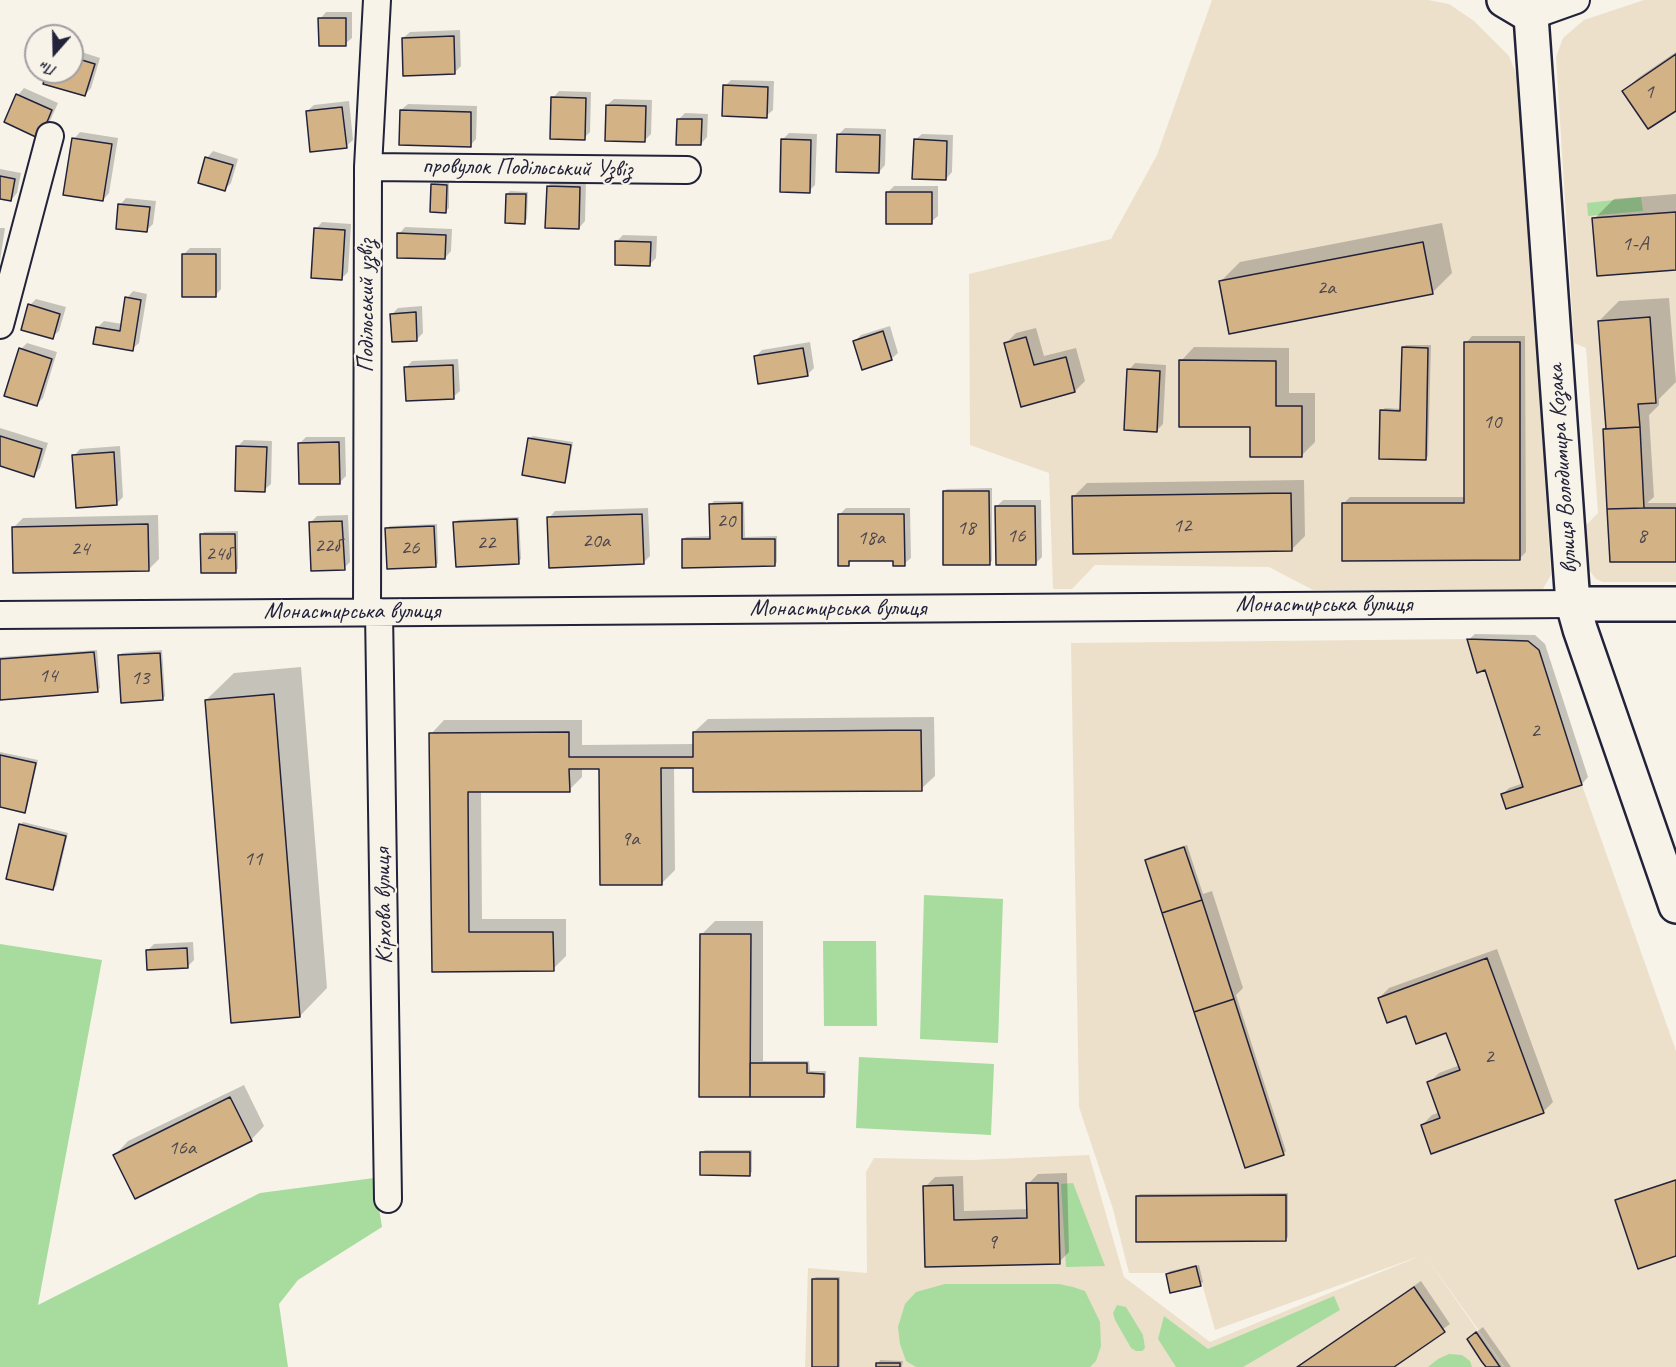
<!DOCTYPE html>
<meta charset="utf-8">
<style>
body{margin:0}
#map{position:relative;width:1676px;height:1367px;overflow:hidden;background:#f7f3e8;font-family:Caveat,sans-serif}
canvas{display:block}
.north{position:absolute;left:24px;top:24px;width:60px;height:60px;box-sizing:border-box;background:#f7f3e8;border:2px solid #a29fa3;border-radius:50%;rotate:200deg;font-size:16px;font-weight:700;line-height:24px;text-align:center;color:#22223b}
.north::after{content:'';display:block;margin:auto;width:21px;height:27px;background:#22223b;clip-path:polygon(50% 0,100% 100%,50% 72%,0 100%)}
</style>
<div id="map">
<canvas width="1676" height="1367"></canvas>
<div class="north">Пн</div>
</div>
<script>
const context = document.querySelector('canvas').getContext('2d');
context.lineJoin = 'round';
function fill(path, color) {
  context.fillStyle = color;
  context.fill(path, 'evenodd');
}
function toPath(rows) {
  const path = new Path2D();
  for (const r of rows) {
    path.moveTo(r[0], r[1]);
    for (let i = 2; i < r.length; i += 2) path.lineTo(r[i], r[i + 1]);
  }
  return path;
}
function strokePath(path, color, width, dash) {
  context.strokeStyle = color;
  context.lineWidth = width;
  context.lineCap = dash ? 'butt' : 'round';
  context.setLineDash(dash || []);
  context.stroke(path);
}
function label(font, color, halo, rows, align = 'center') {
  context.font = font + ' Caveat,sans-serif';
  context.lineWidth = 4.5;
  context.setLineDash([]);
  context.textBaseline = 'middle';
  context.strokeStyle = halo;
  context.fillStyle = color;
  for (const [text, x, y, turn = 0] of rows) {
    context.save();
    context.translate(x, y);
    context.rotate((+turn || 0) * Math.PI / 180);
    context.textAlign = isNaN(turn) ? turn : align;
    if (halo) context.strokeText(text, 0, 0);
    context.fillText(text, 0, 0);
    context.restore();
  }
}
const built = toPath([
 [1212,0,1428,0,1449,4,1474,21,1509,56,1518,79,1522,109,1551,575,1543,589,1532,591,1313,590,1269,567,1095,565,1072,589,1053,589,1049,473,970,445,969,274,1111,239,1157,155],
 [1644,0,1676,0,1676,582,1603,582,1596,579,1589,570,1586,525,1598,513,1586,348,1574,343,1556,57,1563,38,1584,20],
 [1467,639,1528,640,1539,650,1582,785,1676,1051,1676,1367,1505,1367,1424,1254,1503,1367,805,1367,808,1268,867,1273,866,1172,874,1158,971,1160,1089,1155,1124,1277,1210,1342,1420,1256,1215,1330,1197,1266,1164,1273,1129,1273,1113,1209,1079,1107,1071,643]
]);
const green = toPath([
 [1641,197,1643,211,1588,216,1587,203],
 [924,895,1003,899,998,1043,920,1039],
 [823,941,876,941,877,1026,824,1026],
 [0,944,102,960,38,1305,260,1193,374,1178,382,1227,298,1280,279,1304,288,1367,0,1367],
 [859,1057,994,1064,991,1135,856,1128],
 [1073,1183,1105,1266,1066,1267,1061,1184],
 [945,1284,1059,1284,1073,1287,1085,1291,1100,1322,1101,1346,1096,1361,1090,1367,916,1367,906,1361,900,1344,898,1327,905,1304,916,1292],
 [1334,1296,1340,1310,1243,1367,1176,1367,1158,1339,1164,1316,1208,1349],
 [1117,1305,1126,1307,1143,1335,1145,1348,1142,1351,1136,1351,1131,1348,1115,1320,1113,1313],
 [1449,1354,1462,1355,1470,1361,1472,1367,1428,1367,1438,1359]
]);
const shadow = toPath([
 [326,12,352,12,352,38,345,44,320,19],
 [460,30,461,66,455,72,403,38,410,32],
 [72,49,100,58,91,88,85,95,48,72,72,72],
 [1676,52,1676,109,1624,91,1638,78],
 [731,80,774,81,773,110,766,116,725,86],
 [24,88,58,103,46,130,18,95],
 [559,91,591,92,590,132,584,138,553,98],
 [614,99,652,100,651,134,644,141,607,105],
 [349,101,353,140,346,146,307,111,314,105],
 [408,104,477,106,476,139,470,146,401,110],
 [685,113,708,114,707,137,701,144,678,120],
 [845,128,886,129,885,165,879,172,838,135],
 [80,132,118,138,109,193,103,200,74,139],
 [789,133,817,134,815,185,809,191,783,139],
 [922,134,953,135,952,172,946,179,915,140],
 [213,151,238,159,231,183,224,190,207,158],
 [0,169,21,173,17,193,11,200,0,198],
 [555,180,586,181,585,221,579,228,548,186],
 [435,182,449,182,449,208,446,211,432,185],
 [894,186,938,186,938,216,931,222,887,193],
 [510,191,528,192,527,219,524,222,507,194],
 [1676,194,1676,268,1594,219,1614,199],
 [126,198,156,201,153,224,147,230,120,205],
 [322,222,351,224,348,272,341,279,316,229],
 [1442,223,1452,273,1432,293,1220,282,1240,262],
 [405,227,452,229,451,251,445,258,399,234],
 [0,228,5,228,0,261],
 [623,235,657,236,656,258,649,265,617,241],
 [190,248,221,248,221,289,215,296,184,254],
 [133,291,147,294,139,343,132,349,98,327,104,321,122,324,127,298],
 [1669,298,1676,382,1659,399,1659,405,1649,415,1654,497,1647,503,1676,503,1676,561,1611,560,1604,430,1607,427,1599,321,1619,301],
 [36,299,66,307,59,331,52,337,30,305],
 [422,306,423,333,417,339,392,314,398,308],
 [890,326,898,353,891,359,855,341,861,335],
 [1036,328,1044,356,1076,348,1085,381,1075,391,1022,405,1006,343,1016,333],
 [1472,336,1525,336,1526,552,1519,559,1344,503,1350,497,1466,497,1466,343],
 [810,342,814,368,808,374,755,357,762,350],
 [27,343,57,352,43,398,36,405,21,349],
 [1406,345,1431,345,1428,456,1425,459,1382,411,1385,408,1402,409,1404,347],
 [1194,347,1289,348,1289,393,1315,393,1315,442,1301,456,1251,425,1181,361],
 [458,359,460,391,453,397,406,368,412,361],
 [1135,363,1166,365,1163,424,1156,431,1129,370],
 [0,428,48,443,40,468,34,475,0,465],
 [533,436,573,442,567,478,564,481,530,438],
 [306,437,345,437,346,476,340,482,299,444],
 [244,440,272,441,271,484,264,490,238,446],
 [120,446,123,497,117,503,74,456,80,449],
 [1304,480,1305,536,1292,549,1073,497,1087,483],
 [992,488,992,561,989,563,944,491,947,489],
 [1003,500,1041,500,1042,557,1036,563,996,507],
 [714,501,744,501,745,537,777,536,777,562,774,565,683,540,686,537,711,536,711,504],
 [648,508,650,556,644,562,549,518,555,511],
 [846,508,910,508,911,558,904,564,894,560,853,560,848,564,839,515],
 [158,515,159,559,149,569,13,528,23,518],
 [348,515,350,562,344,568,310,523,317,516],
 [519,517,521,559,518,562,455,523,458,520],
 [437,524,438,563,435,566,387,528,390,526],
 [238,531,238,569,235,571,202,535,204,532],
 [1475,634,1535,635,1545,644,1588,777,1582,784,1507,808,1503,794,1509,788,1524,783,1486,668,1468,640],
 [97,650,100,688,97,690,0,698,0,657],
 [162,650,165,696,162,699,119,656,122,653],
 [301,667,327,988,300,1016,206,700,234,673],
 [934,717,935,776,921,789,694,766,674,767,675,870,661,884,600,767,582,767,582,777,569,790,481,791,482,919,566,919,566,956,553,969,433,970,431,734,444,720,582,720,582,745,694,744,694,732,708,719],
 [0,752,38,760,27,808,24,811,0,806],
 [23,822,68,833,56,886,53,888,20,825],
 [1187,845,1203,894,1212,891,1243,988,1236,995,1286,1151,1283,1154,1147,860,1149,857],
 [715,921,763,921,763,1061,809,1061,810,1071,826,1071,826,1093,824,1096,700,1095,702,934],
 [193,942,194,960,187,967,148,950,154,944],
 [1497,949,1553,1102,1543,1112,1422,1125,1432,1115,1440,1112,1429,1083,1439,1073,1460,1065,1447,1031,1406,1014,1379,998,1389,988],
 [244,1085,264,1126,251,1140,115,1155,128,1141],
 [705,1150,752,1150,752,1172,749,1174,702,1153],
 [1067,1173,1069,1252,1059,1262,926,1266,925,1187,935,1177,963,1176,964,1211,1029,1209,1028,1184,1038,1174],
 [1676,1179,1676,1255,1617,1201,1619,1198],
 [1288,1193,1288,1237,1285,1240,1137,1196,1140,1194],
 [1199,1265,1203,1282,1200,1285,1167,1274,1170,1271],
 [816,1277,840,1277,840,1367,813,1367,813,1279],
 [1421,1281,1450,1324,1391,1367,1296,1367],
 [1483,1327,1511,1367,1488,1367,1475,1333],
 [880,1360,903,1361,902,1367,877,1367]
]);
const building = toPath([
 [318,18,346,18,346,46,319,46,318,18],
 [454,36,455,74,403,76,402,38,454,36],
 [1676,54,1676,111,1648,129,1622,91,1676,54],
 [72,57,95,64,85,96,43,84,47,72,72,72,72,57],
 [723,85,768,87,767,118,722,116,723,85],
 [16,94,52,110,40,139,4,122,16,94],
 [551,97,586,98,585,140,550,139,551,97],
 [606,105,646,106,645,142,605,141,606,105],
 [342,107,347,148,310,152,306,111,342,107],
 [400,110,471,112,471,147,399,145,400,110],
 [677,119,702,119,701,145,676,145,677,119],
 [837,134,880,135,879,173,836,172,837,134],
 [72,138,112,144,103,201,63,195,72,138],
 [781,139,811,140,810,193,780,192,781,139],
 [914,139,947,141,946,180,912,179,914,139],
 [205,157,233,165,225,191,198,183,205,157],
 [0,176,15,179,11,201,0,199,0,176],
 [431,184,447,185,446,213,430,212,431,184],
 [547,186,580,187,579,229,545,228,547,186],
 [886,192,932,192,932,224,886,224,886,192],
 [506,194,526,194,525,224,505,223,506,194],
 [118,204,150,207,147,232,116,229,118,204],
 [1676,212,1676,270,1597,276,1592,218,1676,212],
 [314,228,345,230,342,280,311,278,314,228],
 [397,233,446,235,445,259,397,258,397,233],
 [615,241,651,242,650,266,615,265,615,241],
 [1423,242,1433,294,1229,334,1219,281,1423,242],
 [182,254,216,254,216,297,182,297,182,254],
 [125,297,141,300,133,351,93,344,96,327,120,331,125,297],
 [28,304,60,314,53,339,21,330,28,304],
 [416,312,417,341,392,342,390,314,416,312],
 [1650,317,1656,403,1638,404,1640,427,1606,429,1598,321,1650,317],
 [883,331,892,360,862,370,853,341,883,331],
 [1026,337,1034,365,1066,357,1075,392,1021,407,1004,343,1026,337],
 [1464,342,1520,342,1520,560,1342,561,1342,503,1464,503,1464,342],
 [1402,347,1428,348,1426,460,1379,459,1380,410,1400,411,1402,347],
 [19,348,52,359,37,406,4,396,19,348],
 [803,348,808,376,758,384,754,356,803,348],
 [1179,360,1276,361,1276,406,1302,406,1302,457,1250,457,1250,427,1179,427,1179,360],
 [453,365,454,399,406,401,404,367,453,365],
 [1127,369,1160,371,1157,432,1124,430,1127,369],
 [1640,427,1644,508,1607,509,1603,429,1640,427],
 [0,436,42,449,34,477,0,466,0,436],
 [528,438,571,445,565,483,522,475,528,438],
 [339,442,340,484,299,484,298,443,339,442],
 [236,446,267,447,265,492,235,491,236,446],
 [114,452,117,505,76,508,72,455,114,452],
 [943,491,989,491,990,565,943,565,943,491],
 [1291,493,1292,551,1073,554,1072,496,1291,493],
 [742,503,742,539,775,539,775,566,682,568,682,539,710,539,709,504,742,503],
 [995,506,1035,506,1036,565,996,565,995,506],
 [1644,508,1676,508,1676,562,1610,562,1607,509,1644,508],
 [642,514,644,564,549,568,547,517,642,514],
 [838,514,904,514,905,566,893,566,893,561,849,561,849,566,838,566,838,514],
 [517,519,519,564,456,567,453,522,517,519],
 [342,521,345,570,311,571,309,522,342,521],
 [148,524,149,571,13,573,12,527,148,524],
 [434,526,436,567,387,569,385,528,434,526],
 [200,534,235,534,236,573,201,573,200,534],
 [1467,639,1528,641,1539,650,1582,785,1506,809,1501,794,1523,787,1485,670,1477,673,1467,639],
 [94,652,98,692,0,700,0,659,94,652],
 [160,653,163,700,121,703,118,655,160,653],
 [274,694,300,1017,231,1023,205,700,274,694],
 [921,730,922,791,693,792,693,768,661,768,662,885,600,885,599,769,569,769,570,792,468,792,469,932,553,932,554,971,432,972,429,733,569,732,569,757,693,757,693,732,921,730],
 [0,755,36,763,25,813,0,807,0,755],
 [19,824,66,836,53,890,6,879,19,824],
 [1184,847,1202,900,1162,913,1145,860,1184,847],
 [1202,900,1234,999,1194,1012,1162,913,1202,900],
 [700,934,751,934,750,1097,699,1097,700,934],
 [187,948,188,968,147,970,146,950,187,948],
 [1487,958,1544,1113,1431,1154,1421,1125,1440,1118,1427,1082,1460,1070,1446,1033,1416,1044,1406,1016,1387,1023,1378,998,1487,958],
 [1234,999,1284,1155,1245,1168,1194,1012,1234,999],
 [750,1063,807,1063,807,1073,824,1074,824,1097,750,1097,750,1063],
 [230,1097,252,1141,135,1199,113,1155,230,1097],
 [700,1152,750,1152,750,1176,700,1175,700,1152],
 [1676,1180,1676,1256,1638,1269,1615,1200,1676,1180],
 [1026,1183,1058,1183,1060,1264,925,1267,923,1186,953,1185,954,1220,1027,1218,1026,1183],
 [1286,1195,1286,1241,1136,1242,1136,1196,1286,1195],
 [1196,1266,1201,1286,1170,1293,1166,1274,1196,1266],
 [812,1279,838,1279,838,1367,812,1367,812,1279],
 [1414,1287,1445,1332,1394,1367,1297,1367,1414,1287],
 [1476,1332,1500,1367,1486,1367,1482,1362,1467,1339,1476,1332],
 [876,1363,900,1363,900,1367,876,1367,876,1363]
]);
const minor = toPath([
 [1531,16,1576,0],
 [368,167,687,170],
 [0,325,50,136],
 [367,612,368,167,377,0],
 [379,612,388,1199],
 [0,615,1573,604]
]);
const major = toPath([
 [1504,0,1531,16,1573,604,1580,629,1676,906],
 [1573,604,1676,604]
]);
const numberNames = [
 ["1",1649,92],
 ["1-А",1635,244],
 ["2а",1326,288],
 ["10",1492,422],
 ["20",726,521],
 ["12",1182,526],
 ["18",966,528],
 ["16",1016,536],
 ["8",1642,536],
 ["18а",871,538],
 ["20а",596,541],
 ["22",486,543],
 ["22б",327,546],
 ["26",410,548],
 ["24",80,549],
 ["24б",218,554],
 ["14",48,676],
 ["13",140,678],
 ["2",1535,731],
 ["9а",630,839],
 ["11",253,859],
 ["2",1489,1057],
 ["16а",182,1148],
 ["9",992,1242]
];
const streetNames = [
 ["провулок Подільський Узвіз",527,168,1],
 ["Подільський узвіз",367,306,-90],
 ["вулиця Володимира Козака",1563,469,-94],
 ["Монастирська вулиця",1324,605],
 ["Монастирська вулиця",838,609],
 ["Монастирська вулиця",352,612],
 ["Кірхова вулиця",384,906,-91]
];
fill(built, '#ece0cb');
fill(green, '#a7dc9e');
fill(shadow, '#0003');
fill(building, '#d3b386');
strokePath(building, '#22223b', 1.5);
strokePath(minor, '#22223b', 30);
strokePath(major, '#22223b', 38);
strokePath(minor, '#f7f3e8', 26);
strokePath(major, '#f7f3e8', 33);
label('21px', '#4e464e', null, numberNames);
label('24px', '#22223b', '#f7f3e8', streetNames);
</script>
